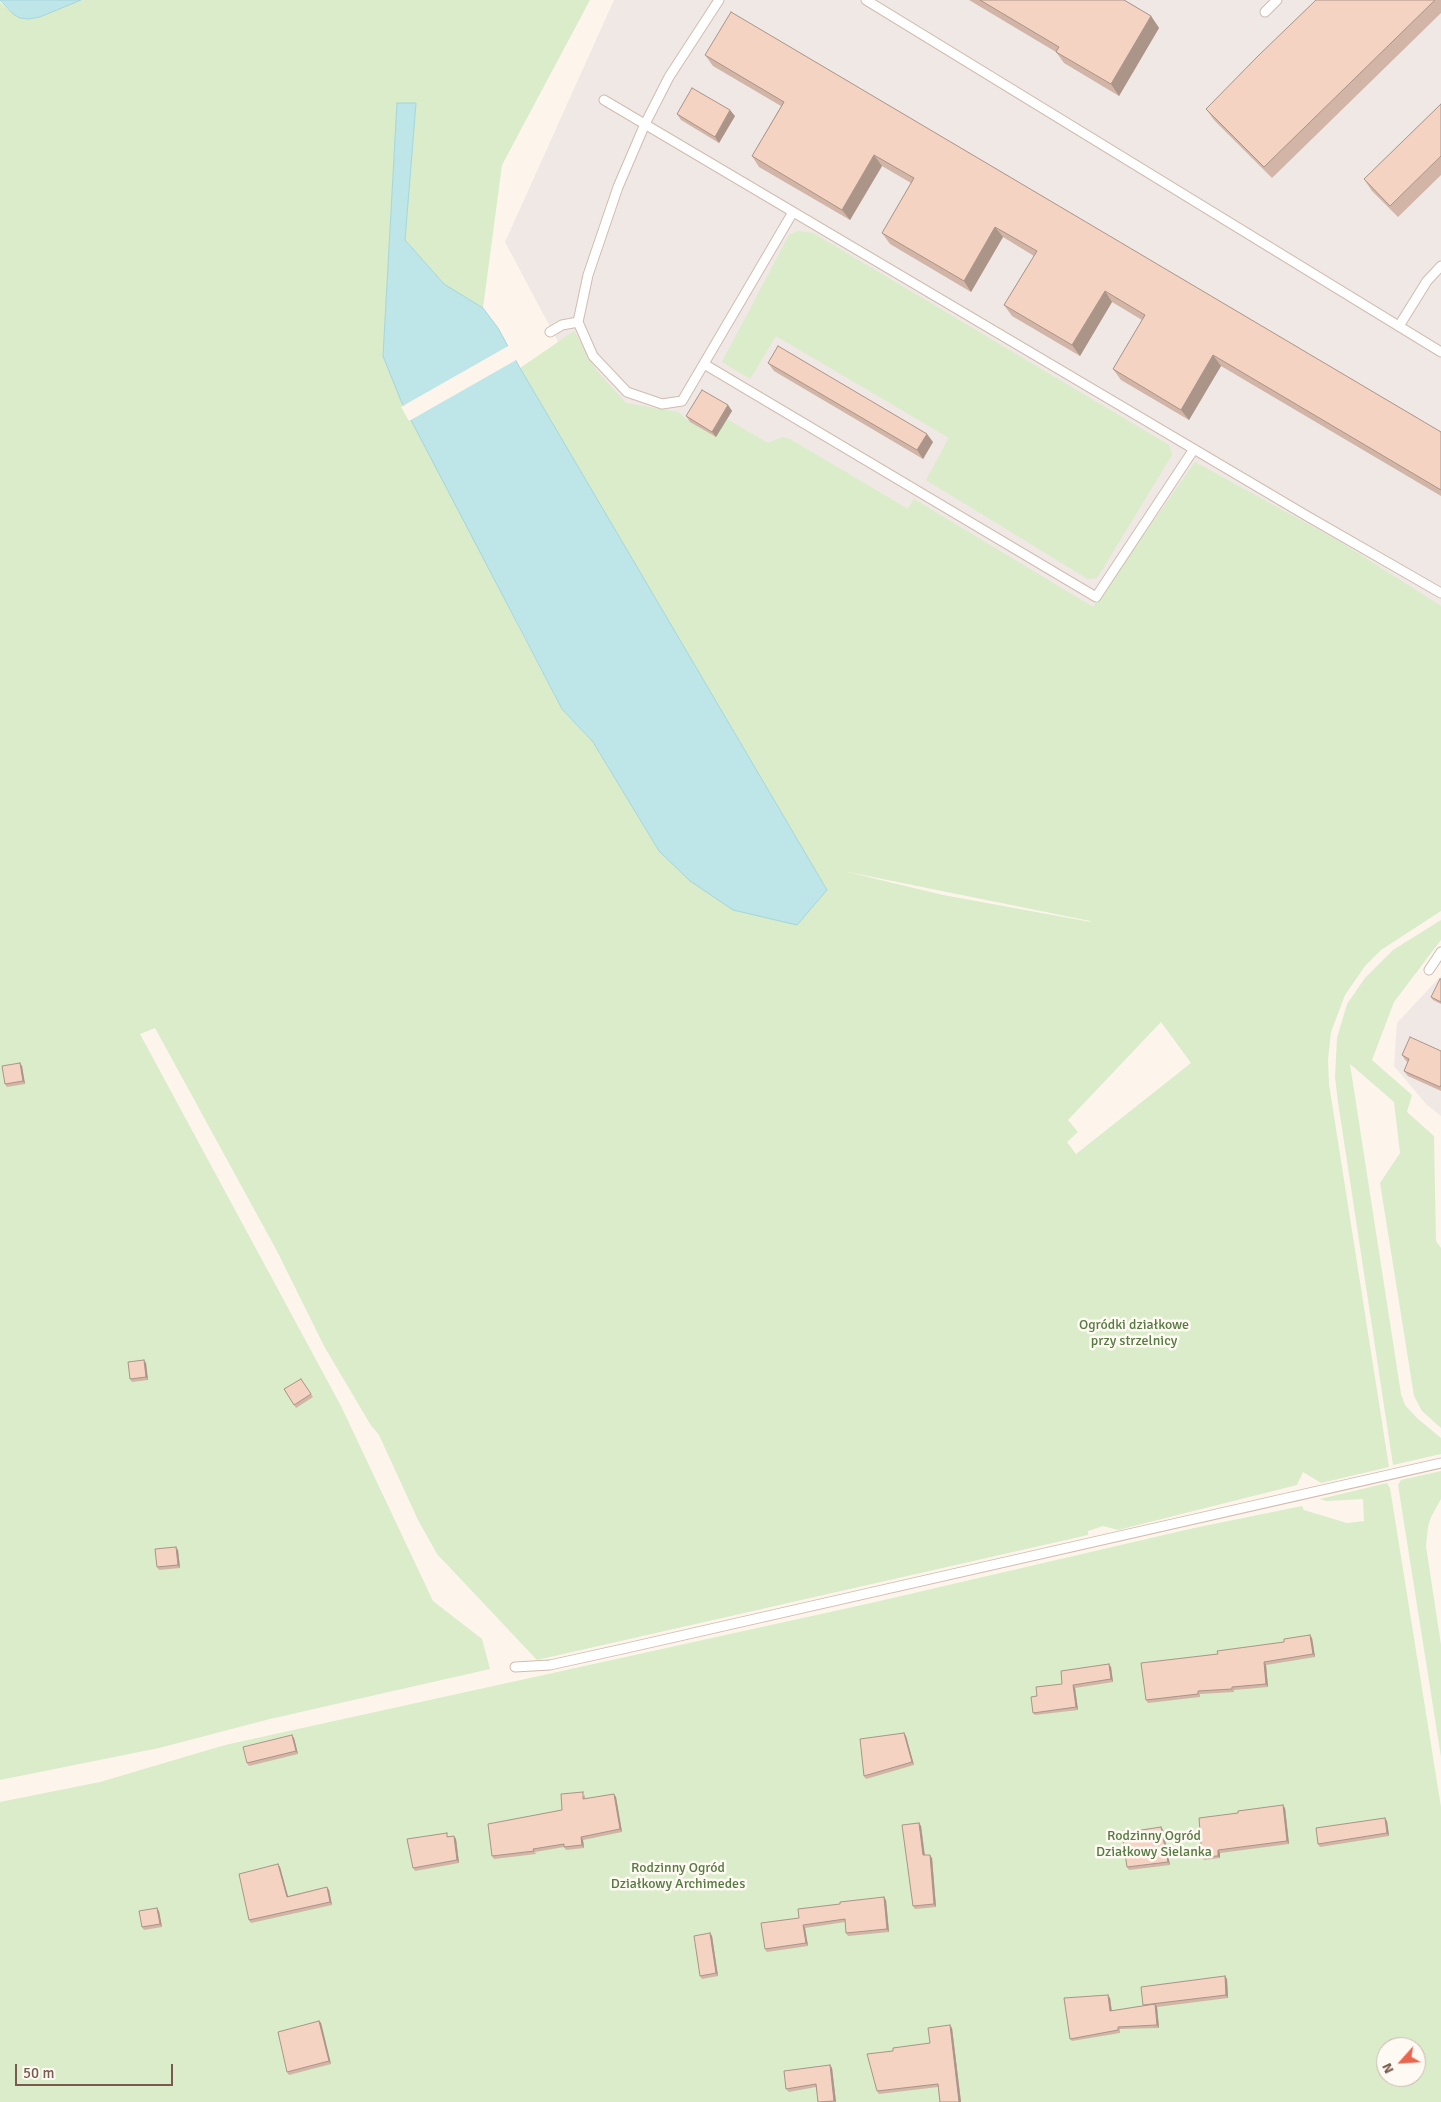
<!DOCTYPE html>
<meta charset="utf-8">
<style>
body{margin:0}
#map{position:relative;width:1441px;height:2102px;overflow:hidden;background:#fdf5ec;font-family:Signika,sans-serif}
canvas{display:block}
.north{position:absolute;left:1376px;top:2037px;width:50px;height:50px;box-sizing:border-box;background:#fff9f3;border:1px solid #cab9b0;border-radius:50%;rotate:244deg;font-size:14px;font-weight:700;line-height:20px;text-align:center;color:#7a5a4c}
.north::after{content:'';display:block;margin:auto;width:18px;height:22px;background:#e9674f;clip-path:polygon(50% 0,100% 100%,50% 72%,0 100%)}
.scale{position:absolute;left:15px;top:2064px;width:158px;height:22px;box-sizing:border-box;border:2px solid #7a5a4c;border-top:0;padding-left:6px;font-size:15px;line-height:18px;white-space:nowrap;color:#7a5a4c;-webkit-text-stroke:4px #fff9f3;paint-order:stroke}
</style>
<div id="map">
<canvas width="1441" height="2102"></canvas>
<div class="north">N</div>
<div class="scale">50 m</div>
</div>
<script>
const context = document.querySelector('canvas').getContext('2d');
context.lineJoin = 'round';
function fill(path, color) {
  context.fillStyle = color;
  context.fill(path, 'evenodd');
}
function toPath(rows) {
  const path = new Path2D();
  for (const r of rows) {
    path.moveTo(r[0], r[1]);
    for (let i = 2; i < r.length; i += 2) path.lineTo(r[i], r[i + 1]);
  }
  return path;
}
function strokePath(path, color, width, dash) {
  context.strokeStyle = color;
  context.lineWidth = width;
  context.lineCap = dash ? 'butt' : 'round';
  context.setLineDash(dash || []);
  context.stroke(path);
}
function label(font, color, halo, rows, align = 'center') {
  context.font = font + ' Signika,sans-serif';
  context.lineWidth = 5;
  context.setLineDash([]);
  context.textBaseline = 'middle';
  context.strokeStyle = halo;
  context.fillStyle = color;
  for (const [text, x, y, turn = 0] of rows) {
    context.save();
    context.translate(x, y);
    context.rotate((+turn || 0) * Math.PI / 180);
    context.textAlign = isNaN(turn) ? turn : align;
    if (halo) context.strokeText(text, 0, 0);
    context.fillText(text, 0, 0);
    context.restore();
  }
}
const industrial = toPath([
 [614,0,1441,0,1441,823,599,419,505,242],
 [1441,976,1441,1116,1426,1104,1394,1066,1397,1023]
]);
const green = toPath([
 [81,0,590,0,502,165,483,308,444,284,405,240,416,103,397,104,383,356,520,630,562,709,593,742,659,851,827,890,520,368,574,331,596,370,626,403,678,412,690,422,716,437,727,419,768,443,783,437,790,439,908,509,914,499,1093,607,1195,462,1337,540,1441,606,1441,911,1381,950,1365,966,1345,995,1331,1032,1328,1059,1329,1084,1389,1467,1321,1483,1303,1472,1297,1485,1118,1530,1103,1526,1088,1531,1088,1535,537,1660,437,1554,418,1520,379,1435,370,1424,324,1346,278,1253,155,1028,140,1034,341,1406,433,1601,482,1639,490,1669,270,1719,159,1748,0,1780,0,2,13,14,20,18,29,19,40,17],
 [843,871,1090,921,1091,922,943,895],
 [1161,1022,1191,1063,1076,1154,1067,1142,1078,1132,1068,1120],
 [798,231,813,233,1169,445,1172,455,1097,578,1088,579,926,480,949,438,776,336,750,379,722,362,789,235],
 [1441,920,1441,940,1394,1002,1372,1060,1412,1095,1407,1112,1434,1136,1436,1241,1441,1248,1441,1428,1422,1411,1414,1396,1380,1183,1400,1153,1394,1102,1350,1064,1401,1394,1405,1405,1417,1418,1441,1438,1441,1454,1393,1465,1338,1102,1335,1077,1337,1038,1347,1004,1365,978,1393,950],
 [1441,1471,1441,1499,1431,1517,1428,1527,1426,1546,1441,1645,1441,1757,1398,1485,1401,1480],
 [1387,1483,1390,1488,1441,1807,1441,2102,0,2102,0,1802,100,1782,225,1745,871,1603,1194,1528,1302,1506,1304,1510,1347,1523,1364,1521,1363,1499,1326,1501,1320,1499],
 [1386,2047,1416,2047,1416,2077,1386,2077]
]);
const water = toPath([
 [0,0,81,0,40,17,29,19,20,18,13,14,0,0],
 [397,103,416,103,405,240,444,284,483,308,498,328,520,368,827,890,797,925,733,910,690,881,659,851,593,742,562,709,401,401,383,356,397,103]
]);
const pier = toPath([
 [510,345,518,359,409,421,401,407]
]);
const lane = toPath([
 [719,0,669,77,645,124,618,187,588,275,578,322,593,356,627,392,662,404,682,401,793,212],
 [866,0,1441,352],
 [1265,12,1277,0],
 [604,100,1307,516,1441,593],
 [1399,326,1427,281,1441,266],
 [550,332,562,325,578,322],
 [704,364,1096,597,1194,449],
 [1429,970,1441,952],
 [515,1667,550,1665,627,1648,1441,1463]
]);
const wall = toPath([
 [969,0,1124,0,1151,16,1159,28,1119,96,1064,63,1056,52],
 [1316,0,1441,0,1441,13,1272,178,1214,120,1206,109],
 [705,55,1441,432,1441,496,1221,366,1189,420,1121,380,1113,369,1142,320,1112,302,1080,356,1012,316,1004,305,1034,256,1003,237,971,292,890,244,882,233,911,183,882,166,850,220,759,167,752,156,781,106,713,66],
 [1441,104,1441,175,1398,217,1372,191,1364,179],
 [677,114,735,116,719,143,681,120],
 [768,363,933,442,923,459,774,371],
 [728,405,732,411,716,437,690,422,686,416],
 [1441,979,1441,1004,1433,1000,1431,997],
 [1441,1051,1441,1091,1408,1076,1404,1071,1408,1062,1406,1061,1402,1055],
 [22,1066,25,1084,7,1087,5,1084],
 [146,1363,148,1380,132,1382,130,1379],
 [301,1379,313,1397,296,1408,284,1389],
 [178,1550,180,1568,159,1570,157,1567],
 [1312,1638,1315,1657,1266,1665,1268,1687,1234,1690,1234,1692,1200,1694,1200,1697,1148,1703,1146,1700,1218,1654],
 [1111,1667,1113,1682,1075,1688,1078,1710,1035,1715,1033,1713,1037,1696,1062,1684],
 [904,1733,906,1736,914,1765,866,1779,864,1776],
 [294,1738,298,1754,249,1766,247,1763],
 [585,1795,585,1798,616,1797,622,1832,583,1840,584,1848,566,1850,564,1847,535,1852,536,1854,494,1859,492,1856],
 [1285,1808,1289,1844,1220,1853,1220,1858,1204,1860,1202,1857],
 [1387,1821,1389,1836,1320,1847,1318,1844],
 [919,1823,921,1826,925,1855,932,1858,936,1907,915,1909,913,1906],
 [1161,1827,1163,1830,1170,1865,1129,1870,1127,1867],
 [449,1836,456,1839,459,1863,415,1871,413,1868],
 [280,1867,288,1896,327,1887,329,1890,332,1905,251,1923,249,1920],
 [886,1900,889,1932,848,1936,846,1933,845,1922,805,1928,808,1946,767,1952,765,1949,799,1918],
 [159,1911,162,1927,144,1930,142,1927],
 [710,1933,712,1936,718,1976,702,1979,700,1976],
 [1227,1979,1228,1998,1157,2007,1159,2028,1120,2029,1120,2033,1072,2041,1070,2039,1110,1998,1112,2011,1143,2006,1143,2005],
 [319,2021,321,2023,331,2064,289,2075,287,2072],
 [952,2028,961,2102,940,2102,938,2087,879,2094,877,2091,893,2051,930,2043],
 [830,2065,832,2068,836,2102,818,2102,816,2087,789,2092,786,2089]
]);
const shadedWall = toPath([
 [1151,16,1159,28,1119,96,1111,84],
 [730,110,735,116,719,143,715,137],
 [874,155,882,166,850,220,842,210],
 [995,227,1003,237,971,292,964,281],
 [1105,291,1112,302,1080,356,1072,345],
 [1213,355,1221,366,1189,420,1181,410],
 [728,405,732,411,716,437,712,432],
 [927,434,933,442,923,459,917,450],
 [20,1063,22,1066,25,1084,23,1081],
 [144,1360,146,1363,148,1380,146,1377],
 [176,1547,178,1550,180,1568,178,1565],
 [1310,1635,1312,1638,1315,1657,1313,1654],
 [1264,1662,1266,1665,1268,1687,1266,1684],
 [1109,1664,1111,1667,1113,1682,1111,1679],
 [1073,1685,1075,1688,1078,1710,1076,1707],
 [904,1733,906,1736,914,1765,912,1762],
 [292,1735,294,1738,298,1754,296,1751],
 [614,1794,616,1797,622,1832,620,1829],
 [1283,1805,1285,1808,1289,1844,1287,1841],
 [1385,1818,1387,1821,1389,1836,1387,1833],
 [919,1823,921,1826,925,1858,923,1855],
 [1161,1827,1163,1830,1170,1865,1168,1862],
 [454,1836,456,1839,459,1863,457,1860],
 [581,1837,583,1840,584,1848,582,1845],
 [1218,1850,1220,1853,1220,1858,1218,1856],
 [930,1855,932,1858,936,1907,934,1904],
 [278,1864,280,1867,289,1900,287,1897],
 [327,1887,329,1890,332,1905,330,1902],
 [884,1897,886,1900,889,1932,887,1929],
 [157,1908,159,1911,162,1927,160,1924],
 [803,1925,805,1928,808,1946,806,1943],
 [710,1933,712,1936,718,1976,716,1973],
 [1225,1976,1227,1979,1228,1998,1226,1995],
 [1108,1995,1110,1998,1112,2014,1110,2011],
 [1155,2004,1157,2007,1159,2028,1157,2025],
 [319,2021,321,2023,331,2064,329,2061],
 [950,2025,952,2028,961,2102,959,2102],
 [830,2065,832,2068,836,2102,834,2101]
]);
const building = toPath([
 [980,0,1124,0,1151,16,1111,84,1056,52,1059,47,980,0],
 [1316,0,1435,0,1264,167,1206,109,1259,55,1316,0],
 [731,12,1441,432,1441,490,1213,355,1181,410,1113,369,1145,315,1105,291,1072,345,1004,305,1037,251,995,227,964,281,882,233,914,178,874,155,842,210,752,156,784,102,705,55,731,12],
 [692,88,730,110,715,137,677,114,692,88],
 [1441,104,1441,156,1390,206,1364,179,1441,104],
 [778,346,927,434,917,450,768,363,778,346],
 [702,390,728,405,712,432,686,416,702,390],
 [1440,979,1441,979,1441,1002,1431,997,1440,979],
 [1410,1037,1441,1051,1441,1085,1440,1087,1404,1071,1409,1059,1402,1055,1410,1037],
 [20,1063,23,1081,5,1084,2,1066,20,1063],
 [144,1360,146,1377,130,1379,128,1362,144,1360],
 [301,1379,311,1394,294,1405,284,1389,301,1379],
 [176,1547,178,1565,157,1567,155,1549,176,1547],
 [1310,1635,1313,1654,1264,1662,1266,1684,1232,1687,1232,1689,1198,1691,1198,1694,1146,1700,1141,1663,1218,1654,1217,1651,1284,1642,1284,1639,1310,1635],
 [1109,1664,1111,1679,1073,1685,1076,1707,1033,1713,1031,1697,1037,1696,1036,1687,1062,1684,1061,1671,1109,1664],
 [904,1733,912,1762,864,1776,860,1739,904,1733],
 [292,1735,296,1751,247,1763,243,1747,292,1735],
 [583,1792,583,1799,614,1794,620,1829,581,1837,582,1845,564,1847,564,1844,533,1849,534,1851,492,1856,488,1824,562,1810,561,1794,583,1792],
 [1283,1805,1287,1841,1218,1850,1218,1856,1202,1857,1199,1818,1238,1813,1238,1811,1283,1805],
 [1385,1818,1387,1833,1318,1844,1316,1828,1385,1818],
 [919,1823,923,1855,930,1855,934,1904,913,1906,902,1825,919,1823],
 [1161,1827,1168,1862,1127,1867,1122,1833,1161,1827],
 [447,1833,447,1837,454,1836,457,1860,413,1868,407,1839,447,1833],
 [278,1864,287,1897,327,1887,330,1902,249,1920,239,1874,278,1864],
 [884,1897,887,1929,846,1933,845,1919,803,1925,806,1943,765,1949,761,1923,799,1918,798,1909,840,1904,840,1902,884,1897],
 [157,1908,160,1924,142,1927,139,1911,157,1908],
 [710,1933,716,1973,700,1976,694,1936,710,1933],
 [1225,1976,1226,1995,1143,2005,1141,1987,1225,1976],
 [1108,1995,1110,2011,1155,2004,1157,2025,1118,2027,1118,2030,1070,2039,1064,1998,1108,1995],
 [319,2021,329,2061,287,2072,278,2032,319,2021],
 [950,2025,959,2102,940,2102,938,2084,877,2091,867,2054,893,2051,893,2048,930,2043,928,2028,950,2025],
 [830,2065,834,2101,818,2102,816,2084,786,2089,784,2071,830,2065]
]);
const parkNames = [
 ["Ogródki działkowe",1134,1325],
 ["przy strzelnicy",1134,1341],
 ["Rodzinny Ogród",1154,1836],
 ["Działkowy Sielanka",1154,1852],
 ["Rodzinny Ogród",678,1868],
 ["Działkowy Archimedes",678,1884]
];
fill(industrial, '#efe8e4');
fill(green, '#daecc9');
fill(water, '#bee5e8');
strokePath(water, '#a4d6db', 1);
fill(pier, '#fdf5ec');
strokePath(lane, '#d1bcb0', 11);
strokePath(lane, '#fff', 9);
fill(wall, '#d2b5a7');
fill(shadedWall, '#ab9488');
fill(building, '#f4d3c2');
strokePath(building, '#ab9488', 1);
label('14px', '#567a41', '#fff9f3', parkNames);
</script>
